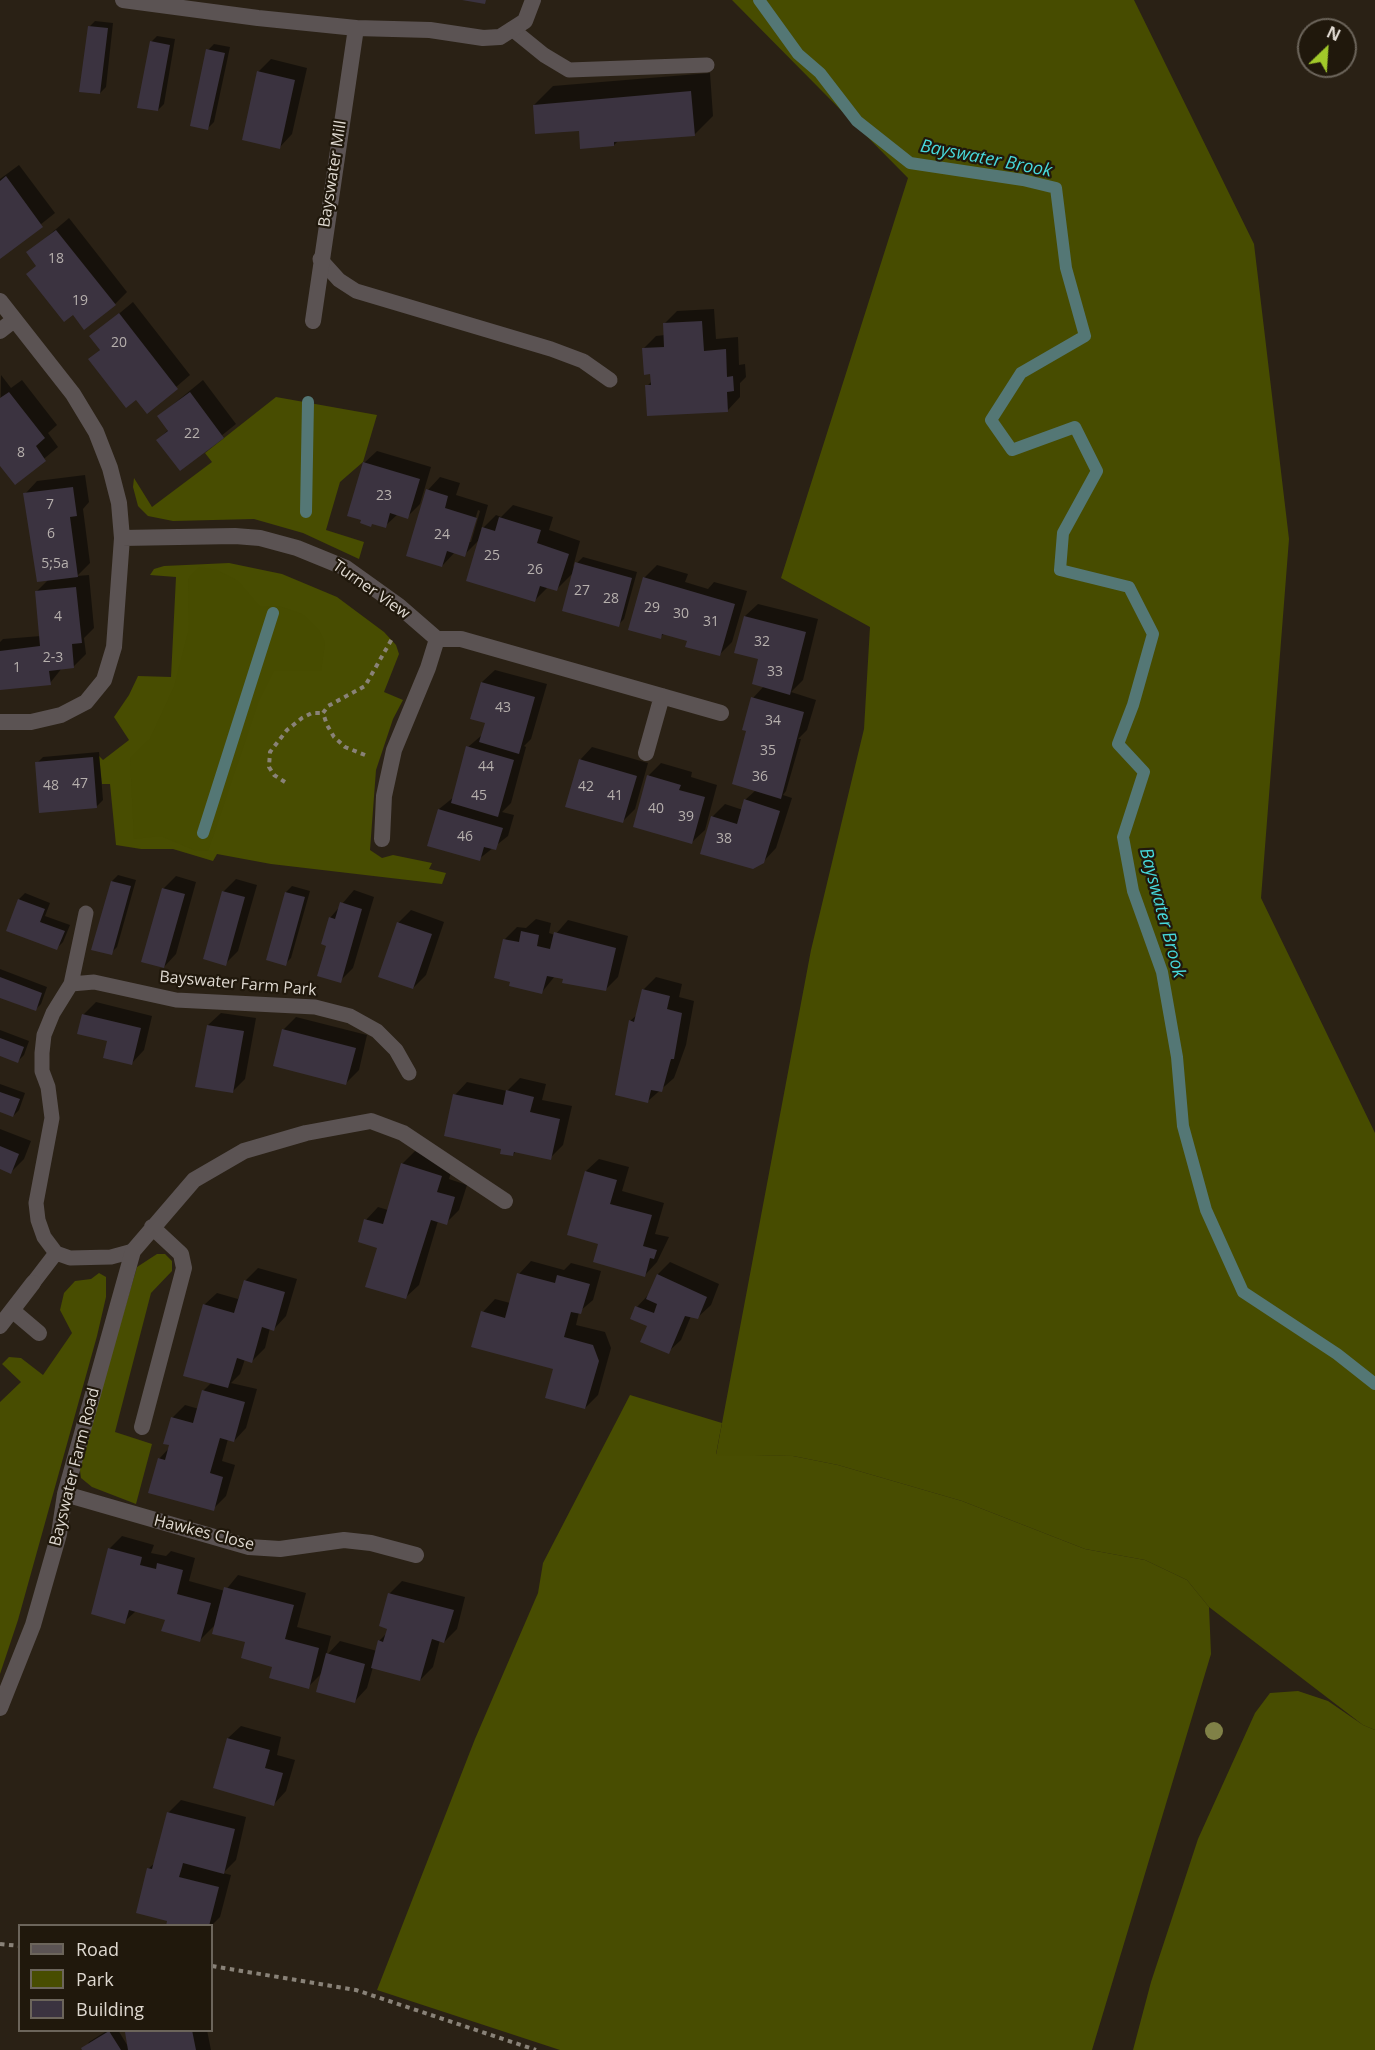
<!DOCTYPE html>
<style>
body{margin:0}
#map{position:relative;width:1375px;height:2050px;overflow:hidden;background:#2a2115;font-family:"Open Sans",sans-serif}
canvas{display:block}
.legend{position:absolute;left:18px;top:1924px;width:195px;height:108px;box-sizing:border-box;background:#20180c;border:2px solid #6c655b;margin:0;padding:8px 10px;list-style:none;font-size:18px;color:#dfd9d1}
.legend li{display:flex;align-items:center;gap:12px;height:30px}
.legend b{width:30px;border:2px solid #6c655b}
.north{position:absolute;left:1297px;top:18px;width:60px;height:60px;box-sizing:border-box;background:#20180c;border:2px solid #6c655b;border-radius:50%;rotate:25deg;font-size:16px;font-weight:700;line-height:24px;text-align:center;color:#dfd9d1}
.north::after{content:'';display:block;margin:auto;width:21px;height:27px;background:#a1c92a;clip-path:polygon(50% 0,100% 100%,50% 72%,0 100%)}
</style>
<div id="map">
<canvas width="1375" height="2050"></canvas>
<ul class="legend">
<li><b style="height:8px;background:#5b5353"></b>Road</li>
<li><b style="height:16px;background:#484d01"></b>Park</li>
<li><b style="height:16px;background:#3b3340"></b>Building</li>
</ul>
<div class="north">N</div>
</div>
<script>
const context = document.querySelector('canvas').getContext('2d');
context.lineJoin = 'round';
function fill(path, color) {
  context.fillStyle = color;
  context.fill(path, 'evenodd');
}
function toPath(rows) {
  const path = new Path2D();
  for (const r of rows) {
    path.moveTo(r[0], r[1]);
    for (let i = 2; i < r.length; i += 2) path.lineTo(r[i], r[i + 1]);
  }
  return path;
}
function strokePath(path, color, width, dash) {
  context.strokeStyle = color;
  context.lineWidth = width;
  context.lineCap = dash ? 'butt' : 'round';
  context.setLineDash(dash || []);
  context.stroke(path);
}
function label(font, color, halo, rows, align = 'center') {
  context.font = font + ' "Open Sans",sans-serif';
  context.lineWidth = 4.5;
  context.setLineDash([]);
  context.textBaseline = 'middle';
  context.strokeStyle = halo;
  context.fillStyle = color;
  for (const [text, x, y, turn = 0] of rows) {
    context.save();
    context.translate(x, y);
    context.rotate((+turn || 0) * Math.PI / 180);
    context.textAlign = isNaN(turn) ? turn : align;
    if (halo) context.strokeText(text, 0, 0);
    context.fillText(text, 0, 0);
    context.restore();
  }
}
const green = toPath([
 [276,397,377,415,363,462,340,482,326,530,364,542,359,559,303,533,254,519,173,521,148,516,138,506,133,487,134,478,152,507,212,462,205,453],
 [229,563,282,574,337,597,384,632,396,645,399,654,384,692,403,700,393,719,376,770,370,850,382,858,393,855,432,863,429,869,446,873,442,884,271,864,217,854,213,861,173,849,141,849,116,845,110,784,102,784,99,756,103,760,129,740,114,717,129,695,138,676,171,677,176,577,150,575,154,569,164,566],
 [157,1254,165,1254,172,1261,172,1271,151,1293,115,1432,152,1444,136,1504,92,1487,81,1478,79,1463,137,1267],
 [99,1273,106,1277,106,1297,97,1336,18,1620,0,1674,0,1402,21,1382,2,1364,9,1357,21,1358,43,1375,72,1333,60,1310,64,1293,75,1281,91,1279],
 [630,1395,722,1423,716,1454,793,1456,838,1465,962,1501,1085,1549,1145,1560,1187,1580,1209,1607,1211,1654,1092,2050,560,2050,377,1990,475,1739,538,1593,543,1563],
 [1298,1691,1328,1701,1363,1725,1375,1730,1375,2050,1133,2050,1151,1982,1198,1839,1255,1713,1270,1693]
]);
const forest = toPath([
 [732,0,1134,0,1254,244,1289,539,1261,898,1375,1133,1375,1730,1363,1725,1209,1607,1187,1580,1145,1560,1085,1549,962,1501,838,1465,793,1456,716,1455,811,950,864,729,870,627,781,578,908,178],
 [199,567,217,570,238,581,260,607,279,606,302,614,319,630,325,643,321,671,274,671,258,703,208,851,194,850,161,836,134,839,130,758,150,739,174,687,189,629,188,579]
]);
const shadow = toPath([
 [95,21,113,23,106,87,100,93,89,27],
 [157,36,175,39,164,104,158,110,151,42],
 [214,44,230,47,214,122,208,128,208,50],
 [271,59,307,68,292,134,280,147,258,72],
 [710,73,713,116,694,135,619,140,614,145,534,105,553,86],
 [19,165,55,213,1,256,0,179],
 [69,218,127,292,115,304,37,265,28,253],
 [133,302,190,375,147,412,136,398,90,359,101,349,91,337],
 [714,309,716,339,738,337,739,365,745,364,746,377,740,383,740,397,728,410,647,386,652,381,644,348,656,336,665,335,664,324,677,311],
 [1,375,11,388,22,380,57,425,48,433,58,447,15,483,0,463],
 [203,380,236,424,180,469,158,440,169,429,159,416],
 [377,451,431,467,420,504,407,517,398,514,385,526,364,463],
 [85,475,89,502,83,509,90,563,77,576,89,575,94,628,84,638,86,654,73,667,62,668,50,683,0,688,0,642,3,639,41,636,36,592,49,579,25,494,37,481],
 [440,477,460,483,456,495,488,505,481,530,496,515,501,517,513,505,553,517,549,530,580,541,573,567,583,557,637,572,624,619,618,625,574,572,557,589,548,587,535,600,479,540,464,555,455,552,442,566,428,490],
 [478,510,480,511,471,542,468,542],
 [657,565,688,574,685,582,708,589,714,582,747,591,732,642,719,655,690,635,665,633,660,637,644,578],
 [758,604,818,619,803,680,791,692,816,700,807,730,798,739,801,739,786,791,783,795,792,798,776,848,763,862,712,817,725,804,743,810,745,800,756,790,748,732,753,698,764,686,760,658,745,616],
 [495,670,547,684,531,739,524,746,526,747,511,803,502,812,514,815,508,836,479,859,439,809,454,797,468,747,482,735,486,722,472,718,482,682],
 [592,747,648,763,635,809,622,822,580,760],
 [99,752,103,800,97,806,37,763,43,757],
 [661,763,692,772,691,777,717,785,705,830,692,842,635,826,649,775],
 [118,875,136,880,117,947,111,953,93,949,112,881],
 [176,876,196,882,176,954,164,967,163,889],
 [236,879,257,885,238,951,225,964,223,892],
 [292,886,310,891,291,958,285,964,268,959,286,892],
 [354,890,374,897,353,968,340,981,328,945,330,918],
 [25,893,50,903,45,916,70,925,63,942,57,948,19,899],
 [411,910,444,922,426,975,413,988,398,923],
 [536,919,551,923,549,933,555,935,568,920,628,936,618,977,605,990,555,976,542,992,505,939,517,927,526,928],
 [0,969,47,987,41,1004,35,1010,0,996],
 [656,977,682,984,679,997,694,1001,686,1045,674,1078,648,1101,630,1021,638,1014,643,990],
 [96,1002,152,1016,144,1050,132,1063,83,1015],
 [221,1013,256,1018,245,1079,232,1092,208,1025],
 [296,1017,367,1035,359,1070,346,1083,283,1030],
 [0,1030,29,1041,24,1055,18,1061,0,1054],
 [520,1078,546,1084,542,1100,572,1106,563,1145,550,1158,516,1151,513,1155,455,1095,467,1082,507,1091],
 [0,1084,25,1093,19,1110,13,1116,0,1110],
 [0,1129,31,1141,24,1159,11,1172,0,1168],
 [415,1151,454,1163,449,1179,467,1185,459,1210,446,1223,438,1221,419,1285,406,1297,366,1220,378,1207,388,1210,402,1164],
 [599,1159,629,1167,622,1191,664,1203,655,1234,669,1237,657,1262,645,1275,600,1243,586,1171],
 [531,1261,564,1270,571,1263,601,1271,593,1300,579,1312,576,1325,605,1332,611,1348,598,1395,585,1408,555,1368,483,1312,495,1299,510,1303,519,1274],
 [670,1262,719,1284,711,1305,698,1317,691,1316,681,1340,668,1352,649,1325,632,1318,637,1307,650,1293,658,1274],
 [258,1268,297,1279,286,1316,274,1329,270,1328,265,1348,252,1361,245,1359,240,1374,231,1383,257,1389,246,1428,234,1441,228,1439,222,1461,235,1465,226,1496,213,1509,159,1459,170,1447,172,1418,185,1405,199,1409,203,1391,212,1382,204,1305,217,1293,238,1299,245,1281],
 [122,1536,154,1545,151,1553,166,1556,171,1551,195,1558,189,1581,225,1591,238,1575,306,1593,297,1627,331,1636,326,1656,340,1641,377,1651,379,1641,387,1633,390,1593,402,1581,465,1597,457,1629,444,1642,440,1640,433,1667,420,1680,373,1667,367,1688,355,1701,322,1673,308,1687,274,1666,247,1641,216,1624,200,1640,166,1619,136,1611,124,1622,109,1549],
 [241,1726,281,1737,277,1755,295,1760,286,1791,274,1804,215,1787,228,1738],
 [181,1800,246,1817,236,1860,223,1873,231,1875,220,1917,211,1926,167,1926,169,1920,148,1869,156,1862,168,1813],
 [108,2030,118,2030,129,2048,128,2030,207,2030,211,2050,84,2050,89,2042]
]);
const stream = toPath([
 [759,0,798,54,820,73,857,121,910,163,1023,180,1056,188,1066,268,1085,336,1021,373,991,420,1012,450,1075,427,1097,471,1063,533,1060,570,1129,587,1153,634,1133,705,1118,744,1144,772,1123,837,1133,891,1162,972,1177,1057,1183,1126,1206,1210,1243,1292,1337,1354,1375,1384],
 [306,512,308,402],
 [203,833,273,613]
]);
const building = toPath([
 [462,0,486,0,485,4],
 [88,26,108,28,100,94,79,92],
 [150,41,170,45,158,111,137,108],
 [206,49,225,53,208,130,190,126],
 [257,71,295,80,280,149,242,140],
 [691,91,695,136,614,142,614,146,580,149,579,131,535,134,533,105],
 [6,176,43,227,0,259,0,181],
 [56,230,116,305,84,330,73,315,64,322,26,274,36,266,26,252],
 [119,313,178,389,147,414,136,400,126,408,88,359,100,350,89,336],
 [702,321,704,351,726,349,727,377,733,376,734,391,727,392,728,412,647,416,645,385,651,385,650,374,644,375,642,348,664,347,663,323],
 [9,392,45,438,36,446,46,461,15,485,0,466,0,398],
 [190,392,224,438,180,471,156,440,168,431,157,416],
 [363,462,420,479,408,519,390,513,386,528,372,524,371,527,360,523,361,520,347,516],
 [73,487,77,516,70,517,78,577,37,582,23,493],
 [426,489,448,496,445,508,477,518,465,557,447,551,442,567,406,556],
 [499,517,541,530,537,543,569,554,557,591,540,586,535,602,466,581,482,527,495,531],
 [575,562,632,578,619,627,562,611],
 [643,577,735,604,720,656,685,647,687,641,662,634,661,639,628,630],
 [76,587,82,643,72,644,74,668,49,671,51,685,0,690,0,651,40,646,35,591],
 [744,616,806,632,790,695,752,684,758,659,734,653],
 [481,682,535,697,519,754,479,742,485,723,470,719],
 [751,697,804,712,781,799,732,784,746,731,742,730],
 [466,746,514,760,498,817,451,803],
 [93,757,97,808,39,813,35,762],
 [579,759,637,776,623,823,565,807],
 [647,775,681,785,679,790,705,797,692,844,633,827],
 [744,799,780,811,764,863,753,869,700,854,711,816,737,824],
 [438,809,503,828,496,850,484,847,480,861,427,846],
 [111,881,131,886,112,955,91,950],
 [162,888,185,894,164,968,141,962],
 [222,891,245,897,226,966,203,959],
 [285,892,305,897,286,966,266,960],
 [18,899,45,909,40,922,65,931,57,950,6,931],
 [340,902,362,909,341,983,317,976,326,946,321,944,329,917,335,919],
 [397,922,432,934,413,989,378,977],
 [521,931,539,935,537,946,550,949,554,932,616,948,606,991,562,983,563,979,547,976,542,994,509,986,510,982,494,978,503,939,519,942],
 [0,977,42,993,36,1011,0,998],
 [642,989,670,996,667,1009,682,1013,674,1059,671,1059,662,1092,651,1090,648,1103,615,1095,629,1020,634,1022],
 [82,1014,141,1028,132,1065,103,1058,107,1041,77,1034],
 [207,1025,244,1031,233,1093,195,1087],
 [282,1029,356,1048,346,1085,273,1066],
 [0,1038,24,1047,18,1063,0,1056],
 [506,1090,534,1097,530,1112,560,1119,551,1160,514,1152,513,1156,500,1154,501,1149,444,1136,453,1094,503,1105],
 [0,1092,20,1099,13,1117,0,1112],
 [0,1146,19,1154,11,1174,0,1169],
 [401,1163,442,1176,437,1192,455,1197,447,1225,431,1220,406,1299,365,1287,377,1248,358,1242,364,1219,383,1224],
 [585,1171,617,1180,610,1204,652,1215,643,1246,657,1250,654,1259,650,1258,645,1277,593,1262,598,1244,567,1235],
 [517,1273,555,1283,557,1275,590,1284,581,1314,571,1312,564,1337,593,1345,599,1361,585,1409,545,1398,553,1369,471,1347,481,1311,505,1318],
 [657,1274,707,1297,698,1319,685,1316,669,1354,640,1342,647,1326,630,1319,635,1306,654,1313,657,1304,646,1299],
 [244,1280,285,1292,274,1331,262,1327,252,1363,237,1358,228,1388,183,1376,203,1304,234,1313],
 [202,1390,245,1402,234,1442,220,1438,210,1473,223,1477,214,1511,148,1493,158,1458,165,1460,169,1445,163,1444,171,1417,193,1423],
 [108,1548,142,1557,140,1565,156,1569,157,1563,183,1570,177,1594,211,1603,200,1642,161,1631,165,1620,129,1610,125,1624,91,1614],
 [224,1587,294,1605,285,1639,319,1648,309,1689,269,1678,272,1667,241,1658,245,1642,212,1634],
 [388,1593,454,1610,444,1643,432,1639,420,1681,371,1668,378,1640,383,1642,387,1629,379,1626],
 [326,1653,365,1664,355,1703,316,1692],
 [227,1738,270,1750,265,1768,283,1773,274,1806,213,1788],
 [167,1812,235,1829,224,1874,183,1863,182,1867,179,1877,219,1887,209,1926,166,1926,167,1921,136,1913,147,1868,152,1869],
 [131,2030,192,2030,196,2050,128,2050,125,2032],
 [109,2031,121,2050,82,2050,81,2048]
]);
const path = toPath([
 [365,755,345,747,334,737,327,725,323,713,328,706,365,686,393,637],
 [285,782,274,775,269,767,270,752,287,730,302,718,312,713,323,713],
 [0,1944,20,1946],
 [212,1966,356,1990,536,2050]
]);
const service = toPath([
 [512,29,544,55,569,70,707,65],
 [320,259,339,280,356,291,551,349,583,361,610,380],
 [71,984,86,913],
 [133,1251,111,1257,70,1258,56,1253,44,1237,38,1220,36,1203,52,1118,48,1087,42,1071,42,1053,44,1035,53,1013,71,984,94,982,176,1000,315,1007,350,1016,377,1031,396,1050,409,1073],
 [33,1283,56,1253]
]);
const minor = toPath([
 [123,0,258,18,356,28,430,30,483,38,500,37,525,21,533,0],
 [0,301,73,394,96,432,110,468,119,503,122,538,114,647,104,680,86,702,61,715,31,722,0,722],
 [313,321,356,28],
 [0,331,14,320],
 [122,538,235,536,260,538,297,548,346,568,399,606,437,639,461,639,721,713],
 [646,753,662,696],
 [382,839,384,796,394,750,428,668,437,639],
 [13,1311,39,1333],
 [0,1326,33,1283],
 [142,1427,184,1268,181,1254,152,1227],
 [65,1494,249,1547,280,1549,344,1540,371,1543,416,1555],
 [0,1708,33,1625,59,1534,65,1494,133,1251,194,1180,244,1151,306,1133,371,1121,403,1133,505,1201]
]);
const trees = [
 [1214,1731]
];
const numberNames = [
 ["18",56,259],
 ["19",80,301],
 ["20",119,343],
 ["22",192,434],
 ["8",21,453],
 ["23",384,496],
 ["7",50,505],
 ["6",51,534],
 ["24",442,535],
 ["25",492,556],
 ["5;5a",55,564],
 ["26",535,570],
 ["27",582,591],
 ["28",611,599],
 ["29",652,608],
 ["30",681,614],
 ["4",58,617],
 ["31",711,622],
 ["32",762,642],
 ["2-3",53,658],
 ["1",17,668],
 ["33",775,672],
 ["43",503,708],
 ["34",773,721],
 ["35",768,751],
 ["44",486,767],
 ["36",760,777],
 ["47",80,784],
 ["48",51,786],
 ["42",586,787],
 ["45",479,796],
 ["41",615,796],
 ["40",656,809],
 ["39",686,817],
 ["46",465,837],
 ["38",724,839]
];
const streetNames = [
 ["Bayswater Mill",333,174,-81],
 ["Turner View",371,590,35],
 ["Bayswater Farm Park",238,984,5],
 ["Bayswater Farm Road",75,1467,-76],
 ["Hawkes Close",204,1533,14]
];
const waterNames = [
 ["Bayswater Brook",986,159,11],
 ["Bayswater Brook",1162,913,75]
];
fill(green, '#484d01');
fill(forest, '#474c00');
fill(shadow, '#0007');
strokePath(stream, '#547775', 12);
fill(building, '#3b3340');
strokePath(path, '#898278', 4, [4.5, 4.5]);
strokePath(service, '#5b5353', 15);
strokePath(minor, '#5b5353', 16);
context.fillStyle = '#808147';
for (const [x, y] of trees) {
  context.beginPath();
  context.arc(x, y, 9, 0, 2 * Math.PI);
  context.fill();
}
label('14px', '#b6b0ad', null, numberNames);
label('16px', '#dfd9d1', '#20180c', streetNames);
label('italic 18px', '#47d8db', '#20180c', waterNames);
</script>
